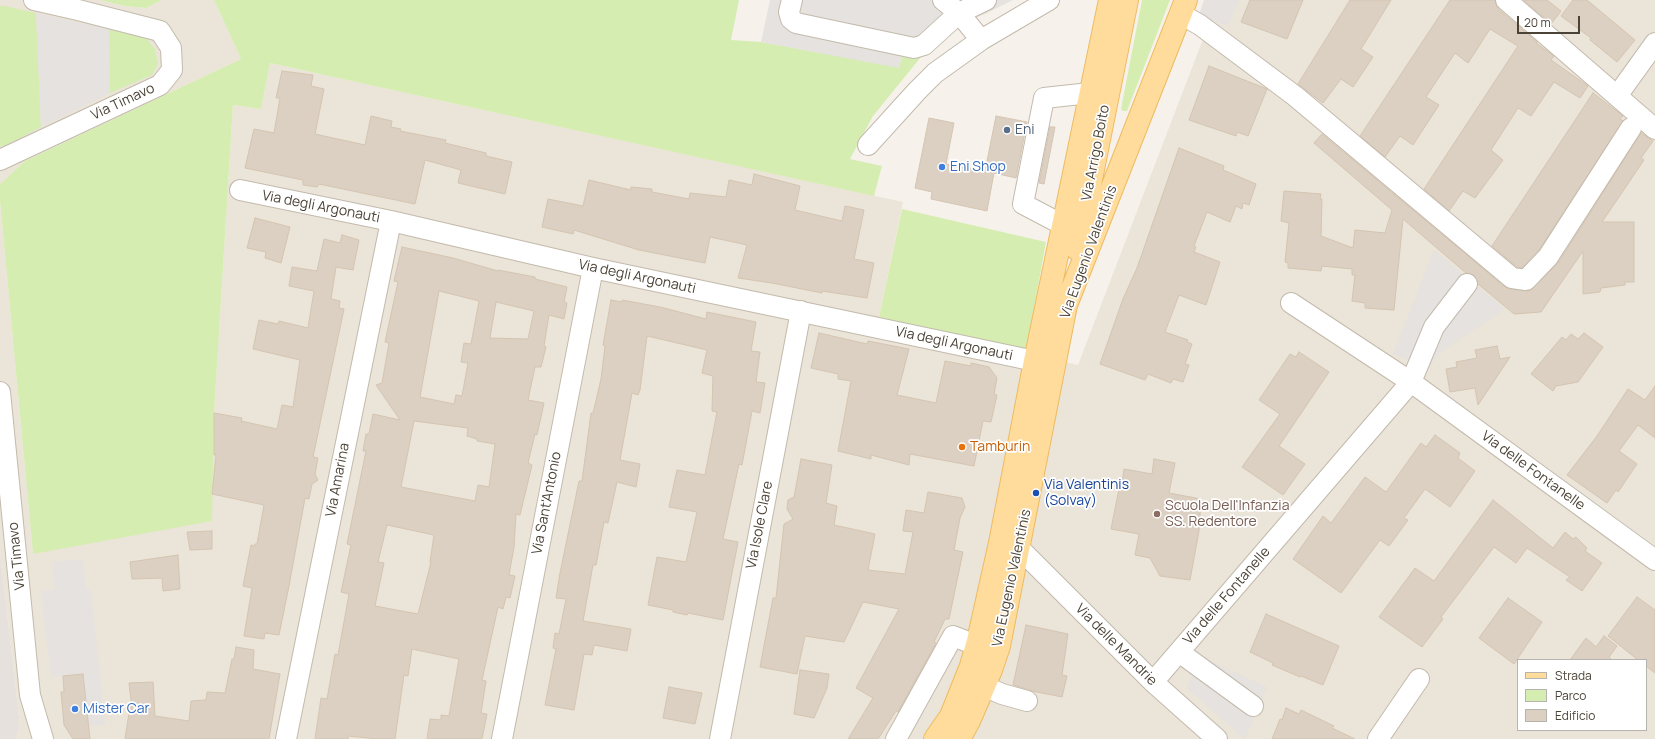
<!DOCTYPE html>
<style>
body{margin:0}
#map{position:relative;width:1655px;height:739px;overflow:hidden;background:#f6f2eb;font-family:Manrope,sans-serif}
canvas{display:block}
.legend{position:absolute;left:1517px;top:659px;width:130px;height:72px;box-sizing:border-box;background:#fff;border:1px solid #b7b4af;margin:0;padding:5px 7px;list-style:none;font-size:12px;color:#4c4337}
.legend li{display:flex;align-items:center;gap:8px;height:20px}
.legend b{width:20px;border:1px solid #b7b4af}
.scale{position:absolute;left:1517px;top:16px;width:63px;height:18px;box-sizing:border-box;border:2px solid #4c4337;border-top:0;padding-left:5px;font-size:12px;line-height:14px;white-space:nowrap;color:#4c4337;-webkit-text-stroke:3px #fff;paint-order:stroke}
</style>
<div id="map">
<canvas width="1655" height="739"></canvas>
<ul class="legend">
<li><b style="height:5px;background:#ffdc9b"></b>Strada</li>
<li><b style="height:11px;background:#d6edb1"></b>Parco</li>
<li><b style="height:11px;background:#dcd0c2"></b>Edificio</li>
</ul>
<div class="scale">20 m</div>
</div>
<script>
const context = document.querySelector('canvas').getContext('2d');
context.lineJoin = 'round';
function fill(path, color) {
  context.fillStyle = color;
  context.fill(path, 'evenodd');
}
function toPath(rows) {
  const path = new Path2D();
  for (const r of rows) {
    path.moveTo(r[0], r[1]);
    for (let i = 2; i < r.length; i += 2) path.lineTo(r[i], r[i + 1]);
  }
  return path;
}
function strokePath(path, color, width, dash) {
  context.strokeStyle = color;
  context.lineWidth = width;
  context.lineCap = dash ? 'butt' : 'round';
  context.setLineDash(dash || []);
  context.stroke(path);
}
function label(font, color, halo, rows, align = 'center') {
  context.font = font + ' Manrope,sans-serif';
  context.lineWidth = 3.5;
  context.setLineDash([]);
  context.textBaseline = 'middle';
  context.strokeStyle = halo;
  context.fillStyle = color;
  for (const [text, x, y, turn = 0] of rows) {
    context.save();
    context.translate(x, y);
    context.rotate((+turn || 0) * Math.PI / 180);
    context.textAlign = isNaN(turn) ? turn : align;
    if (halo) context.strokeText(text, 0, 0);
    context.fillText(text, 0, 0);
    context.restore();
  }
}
const residential = toPath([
 [0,0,100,0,124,6,146,8,162,0,214,0,241,59,25,161,0,184],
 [1218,0,1655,0,1655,739,16,739,20,726,0,552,0,201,33,554,212,494,214,413,233,105,261,109,270,63,903,202,879,317,1078,365],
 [1518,660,1646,660,1646,730,1518,730]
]);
const industrial = toPath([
 [0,552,20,726,16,739,0,739]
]);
const green = toPath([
 [100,0,162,0,146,8,124,6],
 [214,0,739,0,731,40,761,42,899,67,902,55,921,57,873,116,850,159,882,166,874,196,270,63,261,109,233,105,214,413,212,521,33,554,0,201,0,184,25,161,241,59],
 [1142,0,1170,0,1127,111,1123,111,1121,109],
 [0,6,5,6,36,13,41,127,5,146,0,146],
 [109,29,145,37,155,49,158,64,152,75,110,93],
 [902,209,1046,242,1026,352,879,317]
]);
const parking = toPath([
 [770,0,1013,0,985,14,955,26,921,57,902,55,899,68,761,42],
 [1204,0,1239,0,1228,26,1199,15],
 [36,13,109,29,110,93,41,127],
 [1434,250,1505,309,1440,352,1426,371,1411,361,1393,354],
 [82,559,86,590,91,590,105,725,88,726,83,674,51,677,41,591,55,589,52,562],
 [1194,654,1267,687,1245,739,1187,688,1193,673]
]);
const building = toPath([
 [1250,0,1303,0,1287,39,1241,22,1250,0],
 [1350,0,1391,0,1361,49,1373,57,1353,87,1341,79,1323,103,1298,84,1350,0],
 [1450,0,1495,0,1498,9,1537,42,1536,43,1554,56,1551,60,1588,86,1580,98,1554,82,1531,116,1518,108,1491,150,1503,160,1475,198,1463,191,1449,211,1424,189,1518,46,1490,29,1468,63,1455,53,1426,97,1439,105,1413,145,1400,136,1385,157,1360,136,1450,0],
 [1524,0,1547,0,1561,11,1551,24,1524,0],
 [1573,0,1587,0,1635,40,1617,62,1590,40,1591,38,1561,16,1573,0],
 [1209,66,1267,89,1248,136,1237,132,1236,136,1189,120,1209,66],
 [282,71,313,75,311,86,324,89,315,134,365,145,371,116,392,121,391,127,401,129,400,131,446,140,445,143,486,153,486,156,512,162,505,194,458,183,461,170,425,160,415,204,319,184,317,187,303,185,303,180,245,168,254,129,274,133,280,98,276,98,282,71],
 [1593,93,1623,116,1620,119,1623,121,1539,250,1522,268,1517,267,1492,246,1593,93],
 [996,116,1027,122,1016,178,994,173,987,211,931,199,932,192,915,188,929,118,954,123,946,164,985,171,996,116],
 [1050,127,1055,127,1044,184,1039,183,1050,127],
 [1641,133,1653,141,1641,158,1644,160,1602,222,1634,222,1634,282,1625,282,1625,285,1601,288,1600,292,1583,294,1583,251,1541,312,1514,314,1478,284,1474,275,1466,273,1403,219,1394,310,1365,308,1365,303,1352,301,1355,275,1352,275,1352,269,1322,266,1321,271,1288,268,1288,263,1285,262,1289,223,1281,221,1284,191,1321,194,1320,199,1322,199,1321,236,1353,248,1355,230,1385,233,1392,210,1314,143,1322,134,1505,287,1510,289,1530,291,1558,263,1641,133],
 [1179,148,1224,166,1223,170,1256,184,1249,205,1243,203,1242,209,1236,206,1230,222,1207,212,1194,246,1196,247,1194,252,1220,262,1206,305,1179,295,1165,332,1188,340,1187,342,1192,344,1185,364,1189,365,1183,382,1173,379,1171,383,1148,374,1145,380,1100,364,1123,299,1137,268,1179,148],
 [754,174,800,186,795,210,842,221,845,206,864,210,854,259,874,263,867,298,822,291,822,293,772,283,738,278,747,245,710,237,705,263,639,250,574,230,573,234,542,227,548,199,583,206,589,180,631,190,631,187,652,189,652,192,689,199,690,193,726,197,729,180,752,185,754,174],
 [255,218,290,227,281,263,265,258,266,252,247,248,255,218],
 [342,235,359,240,353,270,336,267,331,299,340,301,339,308,344,309,313,457,318,458,315,474,318,480,312,484,309,499,305,498,289,586,279,635,265,633,264,639,244,636,252,588,243,586,251,545,255,546,255,544,257,544,264,505,212,494,216,455,214,455,214,413,242,418,241,421,277,429,282,405,293,407,300,360,253,349,259,320,278,324,279,321,308,328,314,291,289,286,292,267,317,271,324,239,340,243,342,235],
 [402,247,453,258,498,271,498,270,535,277,535,279,567,287,564,302,567,303,564,319,549,315,544,346,546,347,541,367,535,367,528,400,544,403,537,435,535,434,528,463,532,465,520,515,516,514,514,547,509,575,515,576,510,598,506,597,503,609,498,607,482,680,486,681,481,713,487,714,482,739,427,739,430,719,441,720,441,715,449,716,459,659,412,649,408,676,404,675,395,739,378,739,348,736,348,739,315,739,321,698,327,699,335,654,338,655,349,594,341,592,351,545,347,544,366,451,363,451,366,434,369,434,373,414,400,420,376,385,382,383,389,343,385,342,398,282,394,281,402,247],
 [439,291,479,301,471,344,464,343,461,362,468,363,462,396,456,395,454,404,420,397,439,291],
 [496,302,534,311,528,339,490,338,496,302],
 [414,421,468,428,467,436,477,439,477,441,495,444,489,487,478,485,475,501,401,487,414,421],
 [387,525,434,535,430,562,431,562,418,614,375,606,384,563,378,562,387,525],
 [611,300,622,302,622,300,660,307,706,319,707,312,756,322,751,351,760,352,756,382,765,383,760,413,752,411,742,465,739,464,723,539,738,542,723,620,688,613,687,615,673,612,673,610,648,605,657,557,686,562,697,512,669,507,677,470,705,475,717,412,712,411,713,376,702,373,707,350,647,336,640,390,638,395,632,393,620,460,640,464,636,487,617,482,608,523,604,522,596,565,593,565,583,621,631,629,627,651,594,645,592,655,584,654,574,710,545,705,556,649,553,648,555,633,559,634,566,599,556,598,560,573,579,481,582,481,591,413,593,413,601,379,605,346,603,345,611,300],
 [819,333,867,344,868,341,909,349,897,395,936,403,945,361,971,366,971,363,989,367,997,378,994,394,997,395,991,422,983,421,974,466,910,454,909,465,871,455,871,459,838,451,851,381,838,379,838,374,811,368,819,333],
 [1584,333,1603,347,1578,382,1556,386,1553,391,1531,374,1562,337,1566,340,1571,334,1578,339,1584,333],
 [1497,346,1500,359,1510,357,1478,405,1475,388,1450,392,1446,369,1457,367,1456,362,1477,358,1475,350,1497,346],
 [1299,352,1329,372,1279,446,1305,464,1283,495,1242,467,1280,414,1259,400,1290,354,1296,357,1299,352],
 [1655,386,1655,438,1638,425,1619,451,1637,464,1618,492,1616,490,1607,503,1567,475,1597,436,1628,389,1645,400,1655,386],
 [1435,435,1460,453,1458,458,1475,471,1450,507,1425,489,1404,518,1408,520,1389,546,1380,540,1341,593,1293,559,1323,516,1331,523,1365,477,1386,492,1421,443,1426,447,1435,435],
 [801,459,832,465,826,503,837,506,834,525,875,534,868,570,905,574,913,532,903,531,906,510,924,513,928,492,962,498,965,507,960,518,954,550,963,552,949,619,945,619,934,642,936,643,898,712,896,711,878,739,848,739,873,698,856,688,899,609,863,602,844,642,805,636,797,674,760,667,773,598,776,598,784,524,793,519,787,509,788,500,794,497,801,459],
 [1154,459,1175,463,1169,493,1201,499,1199,531,1190,580,1160,576,1150,558,1135,555,1139,534,1111,529,1120,484,1122,484,1124,469,1152,474,1154,459],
 [1493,500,1553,548,1565,532,1573,539,1576,537,1587,548,1585,551,1602,563,1582,591,1566,580,1570,577,1527,548,1516,563,1494,547,1441,617,1443,619,1422,647,1379,617,1415,568,1434,581,1493,500],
 [212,531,212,549,190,550,187,532,212,531],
 [178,555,180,589,163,591,162,578,132,579,130,562,178,555],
 [1637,597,1655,610,1655,673,1646,666,1646,660,1638,660,1608,636,1637,597],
 [1508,598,1542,622,1514,664,1479,638,1508,598],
 [1266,614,1339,646,1323,685,1301,676,1300,677,1272,665,1273,663,1250,652,1266,614],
 [1026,625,1068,634,1062,675,1067,676,1062,697,1032,691,1013,685,1026,625],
 [1604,636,1617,646,1609,657,1612,660,1570,660,1586,638,1596,647,1604,636],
 [236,647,254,650,253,669,280,674,269,739,125,739,131,700,129,683,153,682,155,716,189,721,191,701,206,700,207,692,225,693,232,659,234,659,236,647],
 [800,670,829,674,827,688,814,718,794,714,800,670],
 [83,674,90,739,73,739,64,725,61,692,64,692,63,676,83,674],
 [669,687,702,693,695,724,663,718,669,687],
 [1286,708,1299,714,1301,710,1334,726,1332,728,1355,739,1272,739,1280,719,1282,720,1286,708]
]);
const minor = toPath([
 [792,0,789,12,791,19,796,23,914,48,924,45,959,13,943,0],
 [1506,0,1655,129],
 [1181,14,1200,25,1295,96,1512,278,1526,280,1548,257,1631,128],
 [981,40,959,13,986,0],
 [1617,96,1655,43],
 [868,145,917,91,935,73,981,40,1049,0],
 [0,160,160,85,172,70,171,48,160,31,78,10,34,0],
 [240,190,391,221,593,268,1035,361],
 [1063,225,1023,204,1044,98,1090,93],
 [1291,303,1411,382,1655,560],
 [0,392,30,695,43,739],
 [1019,548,1153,682,1217,739],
 [1179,652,1253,706],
 [1153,682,1411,382,1434,327,1467,284],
 [984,686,1002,694,1027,701],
 [286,739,391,221],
 [502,739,593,268],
 [720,739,801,311],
 [896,739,953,636,976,645],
 [1378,739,1419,679]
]);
const major = toPath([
 [1077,249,1127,0],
 [935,739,951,716,971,666,978,641,1000,543,1035,361,1110,0],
 [959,739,969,721,991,670,999,646,1066,305,1186,0]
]);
const markers = [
 [1007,130,4,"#5c6f8a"],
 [942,167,4,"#3f7fe0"],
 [962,447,4,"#e8710a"],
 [1036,493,4,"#1a4fb4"],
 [1157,514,4,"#8d6e63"],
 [75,709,4,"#3f7fe0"]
];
const streetNames = [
 ["Via Timavo",123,102,-25],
 ["Via Arrigo Boito",1096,153,-79],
 ["Via degli Argonauti",321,207,11],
 ["Via Eugenio Valentinis",1089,252,-70],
 ["Via degli Argonauti",637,277,12],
 ["Via degli Argonauti",954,344,12],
 ["Via delle Fontanelle",1533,471,36],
 ["Via Amarina",338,480,-79],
 ["Via Sant'Antonio",547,503,-79],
 ["Via Isole Clare",760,525,-79],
 ["Via Timavo",17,556,-96],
 ["Via Eugenio Valentinis",1012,578,-78],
 ["Via delle Fontanelle",1227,596,-49],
 ["Via delle Mandrie",1116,645,45]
];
const serviceNames = [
 ["Eni",1015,130]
];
const shopNames = [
 ["Eni Shop",950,167],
 ["Mister Car",83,709]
];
const foodNames = [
 ["Tamburin",970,447]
];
const transitNames = [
 ["Via Valentinis",1044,485],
 ["(Solvay)",1044,501]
];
const educationNames = [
 ["Scuola Dell'Infanzia",1165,506],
 ["SS. Redentore",1165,522]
];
fill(residential, '#ebe4d8');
fill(industrial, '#e6e1dc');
fill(green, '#d6edb1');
fill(parking, '#e5e2df');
fill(building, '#dcd0c2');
strokePath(building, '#d5c5b1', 1);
strokePath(minor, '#c3baac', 22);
strokePath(major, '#eebb61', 24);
strokePath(minor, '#fff', 20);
strokePath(major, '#ffdc9b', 22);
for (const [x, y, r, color] of markers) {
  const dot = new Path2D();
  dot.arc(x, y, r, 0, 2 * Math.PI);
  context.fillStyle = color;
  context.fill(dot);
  strokePath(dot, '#fff', 1.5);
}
label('14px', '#4c4337', '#fff', streetNames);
label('14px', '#4e5e75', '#fff', serviceNames, 'left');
label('14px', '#366cbe', '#fff', shopNames, 'left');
label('14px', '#c56008', '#fff', foodNames, 'left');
label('14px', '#164399', '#fff', transitNames, 'left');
label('14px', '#785e54', '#fff', educationNames, 'left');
</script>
